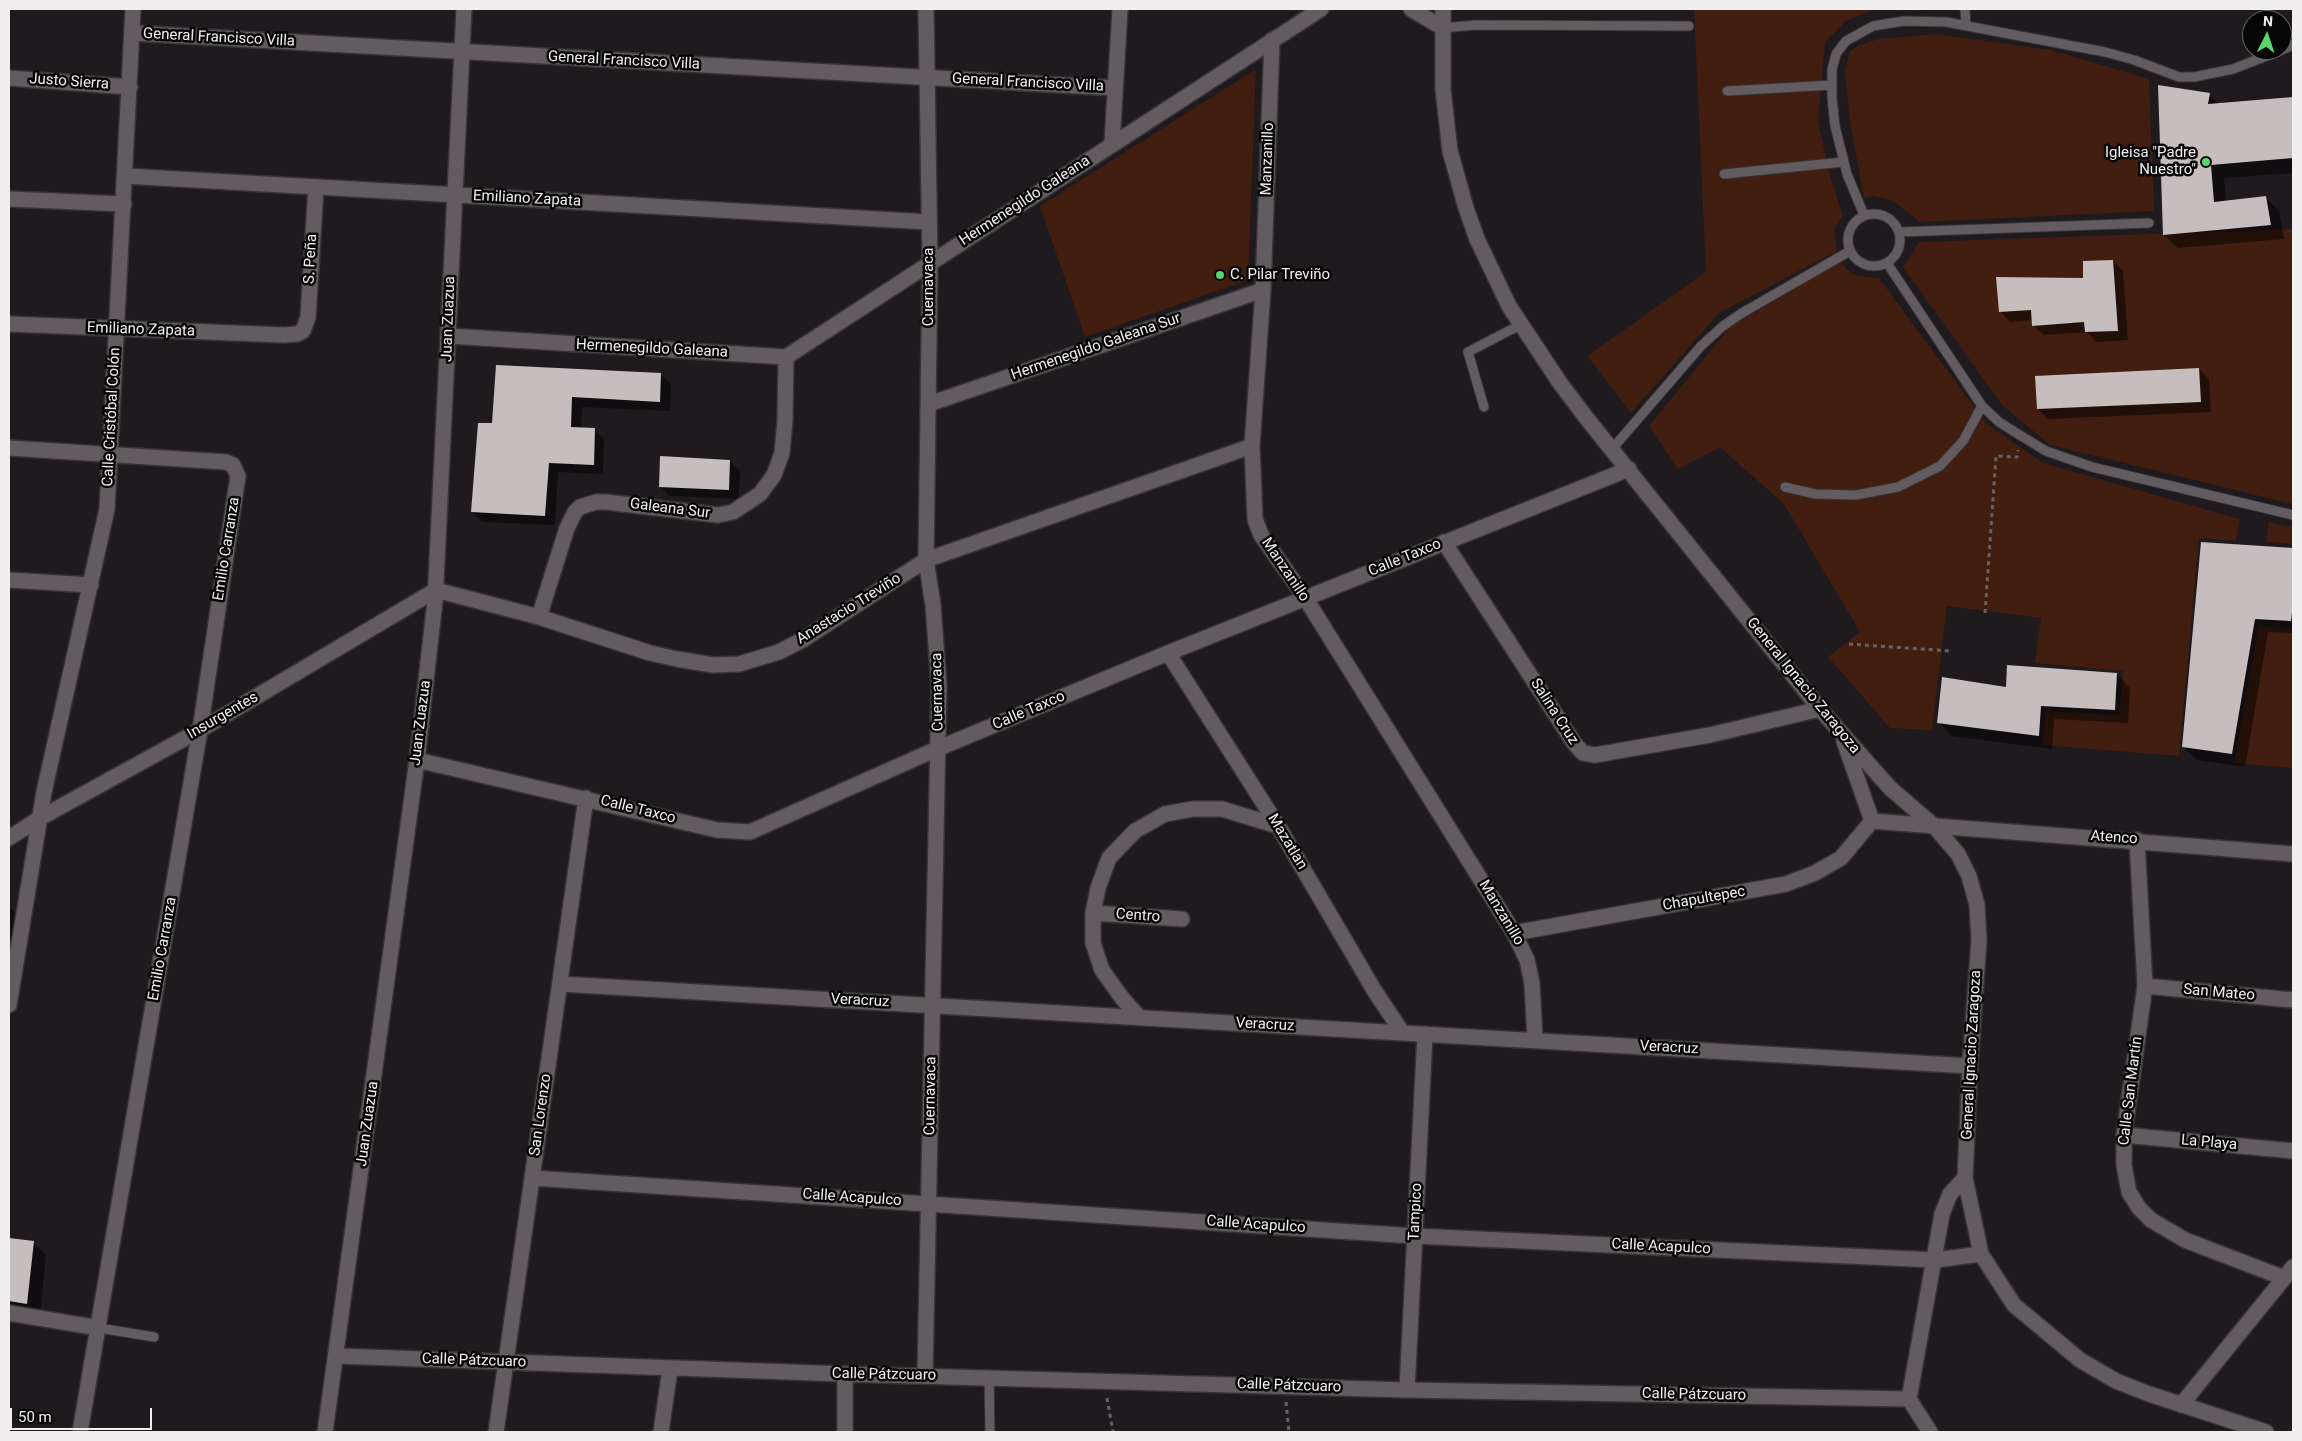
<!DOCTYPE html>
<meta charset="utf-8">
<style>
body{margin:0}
#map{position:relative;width:2302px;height:1441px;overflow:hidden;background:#1e1a1e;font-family:Roboto,sans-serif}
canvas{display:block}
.frame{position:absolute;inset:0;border:10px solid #f1eef0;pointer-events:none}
.north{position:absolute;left:2242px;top:10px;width:50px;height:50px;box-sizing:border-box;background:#070607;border:1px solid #656364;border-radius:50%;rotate:4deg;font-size:14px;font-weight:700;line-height:20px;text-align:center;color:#f1eef0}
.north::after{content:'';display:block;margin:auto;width:18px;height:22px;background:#5bd56e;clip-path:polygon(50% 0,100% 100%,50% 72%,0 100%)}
.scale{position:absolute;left:10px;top:1408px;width:142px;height:22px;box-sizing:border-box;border:2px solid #f1eef0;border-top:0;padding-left:6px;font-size:15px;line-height:18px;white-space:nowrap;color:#f1eef0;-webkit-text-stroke:4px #070607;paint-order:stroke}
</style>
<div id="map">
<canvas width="2302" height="1441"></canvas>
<div class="frame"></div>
<div class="north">N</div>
<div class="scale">50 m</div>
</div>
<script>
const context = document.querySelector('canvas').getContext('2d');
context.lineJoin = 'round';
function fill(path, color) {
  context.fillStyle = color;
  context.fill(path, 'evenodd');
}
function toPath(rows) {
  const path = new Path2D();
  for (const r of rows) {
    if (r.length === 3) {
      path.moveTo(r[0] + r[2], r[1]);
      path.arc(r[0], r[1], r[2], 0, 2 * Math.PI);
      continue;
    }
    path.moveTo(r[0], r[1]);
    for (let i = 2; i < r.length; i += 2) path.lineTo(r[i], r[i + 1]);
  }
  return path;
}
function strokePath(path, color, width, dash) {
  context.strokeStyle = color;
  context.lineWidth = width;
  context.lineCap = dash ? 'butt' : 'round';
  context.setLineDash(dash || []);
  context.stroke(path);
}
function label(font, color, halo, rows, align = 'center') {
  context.font = font + ' Roboto,sans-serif';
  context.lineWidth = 5;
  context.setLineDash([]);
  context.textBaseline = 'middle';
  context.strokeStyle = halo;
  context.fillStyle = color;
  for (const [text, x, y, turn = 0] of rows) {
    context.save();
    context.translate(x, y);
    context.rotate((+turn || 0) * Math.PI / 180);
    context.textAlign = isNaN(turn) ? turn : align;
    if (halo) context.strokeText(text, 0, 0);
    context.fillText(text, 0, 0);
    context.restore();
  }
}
const green = toPath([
 [1694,9,1876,9,1846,21,1825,42,1818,121,1829,172,1843,216,1834,230,1837,251,1719,313,1631,413,1587,356,1706,272],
 [1936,34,2051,50,2149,79,2154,211,1920,222,1893,201,1873,196,1864,198,1850,122,1845,71,1850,51,1859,45,1879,39],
 [1256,69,1248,280,1085,337,1040,206],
 [2293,229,2293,504,2050,445,2002,405,1903,267,1919,242],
 [1842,261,1846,269,1857,276,1879,278,1986,423,2043,463,2240,519,2236,541,2199,538,2179,756,2042,745,2046,711,2119,715,2123,671,2035,663,2041,618,1947,606,1932,730,1890,728,1828,657,1860,632,1784,504,1720,447,1678,469,1649,426,1730,327],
 [2269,522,2293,527,2293,544,2266,542],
 [2259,625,2293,630,2293,768,2234,763]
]);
const shadow = toPath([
 [2160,86,2209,94,2219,104,2293,99,2293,173,2224,178,2226,202,2266,198,2279,211,2284,239,2178,248,2164,235],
 [2113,261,2123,271,2128,340,2096,342,2087,332,2044,335,2033,325,2033,320,2010,322,2000,311,2085,279],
 [498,366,661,374,671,384,670,411,582,407,581,428,594,429,604,439,603,474,558,472,555,525,482,522,472,512,494,425],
 [2199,369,2209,379,2211,412,2048,419,2038,409],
 [730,461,740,471,739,499,670,496,660,486],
 [2202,544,2293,549,2293,633,2268,632,2245,767,2197,760,2183,747],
 [2117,674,2130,688,2128,723,2054,719,2052,749,1952,736,1938,722,2007,689],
 [9,907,24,920,9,1010],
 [9,1239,33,1242,46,1255,40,1316,9,1311]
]);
const building = toPath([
 [2158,85,2210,93,2208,104,2293,97,2293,158,2211,165,2214,202,2266,196,2271,225,2163,235],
 [2113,260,2118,331,2085,332,2084,322,2032,326,2031,310,1999,312,1996,277,2083,278,2083,261],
 [496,365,661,373,660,402,572,397,571,427,595,428,594,465,549,463,545,516,471,512,478,423,492,423],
 [2199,368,2201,402,2037,409,2035,376],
 [660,456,730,460,729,490,659,487],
 [2201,542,2293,548,2293,605,2291,621,2255,619,2232,754,2182,747],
 [2007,665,2117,673,2115,710,2041,706,2039,736,1937,723,1942,677,2006,687],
 [9,1238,34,1241,27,1304,9,1301]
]);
const path = toPath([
 [1985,613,1996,456,2017,457,2018,450],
 [1849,644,1950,651],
 [1107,1398,1113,1432],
 [1286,1402,1289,1432]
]);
const lane = toPath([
 [1965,9,1966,26],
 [1443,28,1475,25,1689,26],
 [2282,50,2293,45],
 [1727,91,1832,85],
 [1724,174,1843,162],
 [1874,240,26],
 [1864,215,1847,174,1835,126,1832,98,1832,70,1836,54,1846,41,1873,26,1904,21,1946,22,2105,52,2134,60,2179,77,2194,77,2233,69,2282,50],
 [1899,232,2149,223],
 [1887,263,1982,406,1999,422,2018,434,2046,451,2092,467,2293,515],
 [1484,407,1468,352,1522,324],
 [1612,449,1701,346,1723,326,1742,313,1850,251],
 [1785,487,1815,494,1856,495,1898,487,1940,466,1963,441,1982,406],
 [99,1328,154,1337],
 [989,1377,990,1432]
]);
const street = toPath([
 [1411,9,1443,28],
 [1443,9,1443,89,1450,151,1466,208,1477,239,1509,306,1560,383,1588,420,1820,709,1890,788,1934,826,1958,854,1969,876,1977,905,1979,940,1970,1066,1965,1178,1950,1194,1942,1214,1909,1399],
 [132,33,1115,88],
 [1272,40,1263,290,1252,446,1255,519,1261,535,1306,599,1514,933,1527,960,1532,983,1535,1040],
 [9,78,130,87],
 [1112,144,1120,9],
 [125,176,929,222],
 [9,199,124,204],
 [9,324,284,335,297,334,303,331,308,317,316,187],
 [449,336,786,357,1321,9],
 [929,404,1263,290],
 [9,448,226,462,233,465,238,476,200,730,80,1432],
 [1444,542,1574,743,1583,753,1595,755,1710,735,1820,709],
 [9,580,91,585],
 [539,617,567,528,575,512,580,507,596,502,606,502,718,515,733,512,760,494,774,475,782,453,785,420,786,357],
 [1168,653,1278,826,1374,990,1402,1032],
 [1844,741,1872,821,2293,854],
 [417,760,717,830,750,832,939,748,1168,653,1629,469],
 [9,838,40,818,200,730,436,590,539,617,650,653,677,659,713,665,739,664,779,652,804,639,926,560,1252,446],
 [2137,840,2145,986,2124,1135,2124,1165,2129,1192,2139,1208,2151,1220,2185,1240,2284,1278],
 [1093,913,1182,919],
 [1514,933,1786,884,1815,873,1841,858,1872,821],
 [560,984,1970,1066],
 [2145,986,2293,1000],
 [9,1005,44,792,107,509,133,9],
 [1139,1017,1122,998,1102,970,1093,943,1093,913,1098,888,1109,858,1135,831,1165,814,1193,809,1222,809,1278,826],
 [2124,1135,2293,1151],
 [532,1178,1414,1236,1935,1260,1981,1254],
 [1965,1178,1981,1254,2014,1305,2080,1360,2116,1381,2149,1394,2266,1432],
 [9,1313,99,1328],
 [337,1356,845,1374,1407,1390,1909,1399],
 [845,1374,845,1432],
 [925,1375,939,686,933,605,926,560,930,263,926,9],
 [1407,1390,1425,1034],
 [1909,1399,1930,1432],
 [2181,1405,2293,1267],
 [325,1432,417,760,435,601,464,9],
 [496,1432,586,798],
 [661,1432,670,1369]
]);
const markers = [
 [2206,162,5,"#5bd56e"],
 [1220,275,5,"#5bd56e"]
];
const streetNames = [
 ["General Francisco Villa",219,38,3],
 ["General Francisco Villa",624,61,3],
 ["Justo Sierra",69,82,4],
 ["General Francisco Villa",1028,83,3],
 ["Manzanillo",1268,159,-88],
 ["Emiliano Zapata",527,199,3],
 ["Hermenegildo Galeana",1025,201,-33],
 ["S. Peña",311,259,-87],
 ["Cuernavaca",929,287,-90],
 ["Juan Zuazua",449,319,-88],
 ["Emiliano Zapata",141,330,2],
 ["Hermenegildo Galeana Sur",1096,347,-19],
 ["Hermenegildo Galeana",652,349,3],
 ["Calle Cristóbal Colón",112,417,-87],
 ["Galeana Sur",670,509,7],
 ["Emilio Carranza",227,549,-81],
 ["Calle Taxco",1405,558,-22],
 ["Manzanillo",1285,570,56],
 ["Anastacio Treviño",849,609,-32],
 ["General Ignacio Zaragoza",1803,686,51],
 ["Cuernavaca",938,692,-91],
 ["Calle Taxco",1029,711,-23],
 ["Salina Cruz",1554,712,57],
 ["Insurgentes",223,716,-30],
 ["Juan Zuazua",421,723,-83],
 ["Calle Taxco",638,810,14],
 ["Atenco",2114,838,4],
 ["Mazatlan",1287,842,59],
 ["Chapultepec",1704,899,-10],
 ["Manzanillo",1501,913,59],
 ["Centro",1138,916,4],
 ["Emilio Carranza",163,949,-80],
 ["San Mateo",2219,993,5],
 ["Veracruz",860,1001,3],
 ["Veracruz",1265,1025,3],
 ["Veracruz",1669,1048,3],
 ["General Ignacio Zaragoza",1972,1055,-87],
 ["Calle San Martín",2131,1091,-83],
 ["Cuernavaca",931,1096,-89],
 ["San Lorenzo",541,1115,-82],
 ["Juan Zuazua",368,1124,-82],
 ["La Playa",2209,1143,5],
 ["Calle Acapulco",852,1198,4],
 ["Tampico",1416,1212,-87],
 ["Calle Acapulco",1256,1225,4],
 ["Calle Acapulco",1661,1247,3],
 ["Calle Pátzcuaro",474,1361,2],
 ["Calle Pátzcuaro",884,1375,1],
 ["Calle Pátzcuaro",1289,1386,2],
 ["Calle Pátzcuaro",1694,1395,1]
];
const poiNames = [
 ["Igleisa \"Padre",2196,153],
 ["Nuestro\"",2196,170],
 ["C. Pilar Treviño",1230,275,"left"]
];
fill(green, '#411e10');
fill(shadow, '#0007');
fill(building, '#c6bdbe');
strokePath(lane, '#373436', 11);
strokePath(street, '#373436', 18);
strokePath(path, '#666366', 3, [4, 4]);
strokePath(lane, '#625c61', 9);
strokePath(street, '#625c61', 15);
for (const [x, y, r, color] of markers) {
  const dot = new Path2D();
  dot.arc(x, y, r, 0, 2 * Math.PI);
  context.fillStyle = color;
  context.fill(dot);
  strokePath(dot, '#070607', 2);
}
label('15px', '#f1eef0', '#070607', streetNames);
label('15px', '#f1eef0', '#070607', poiNames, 'right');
</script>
